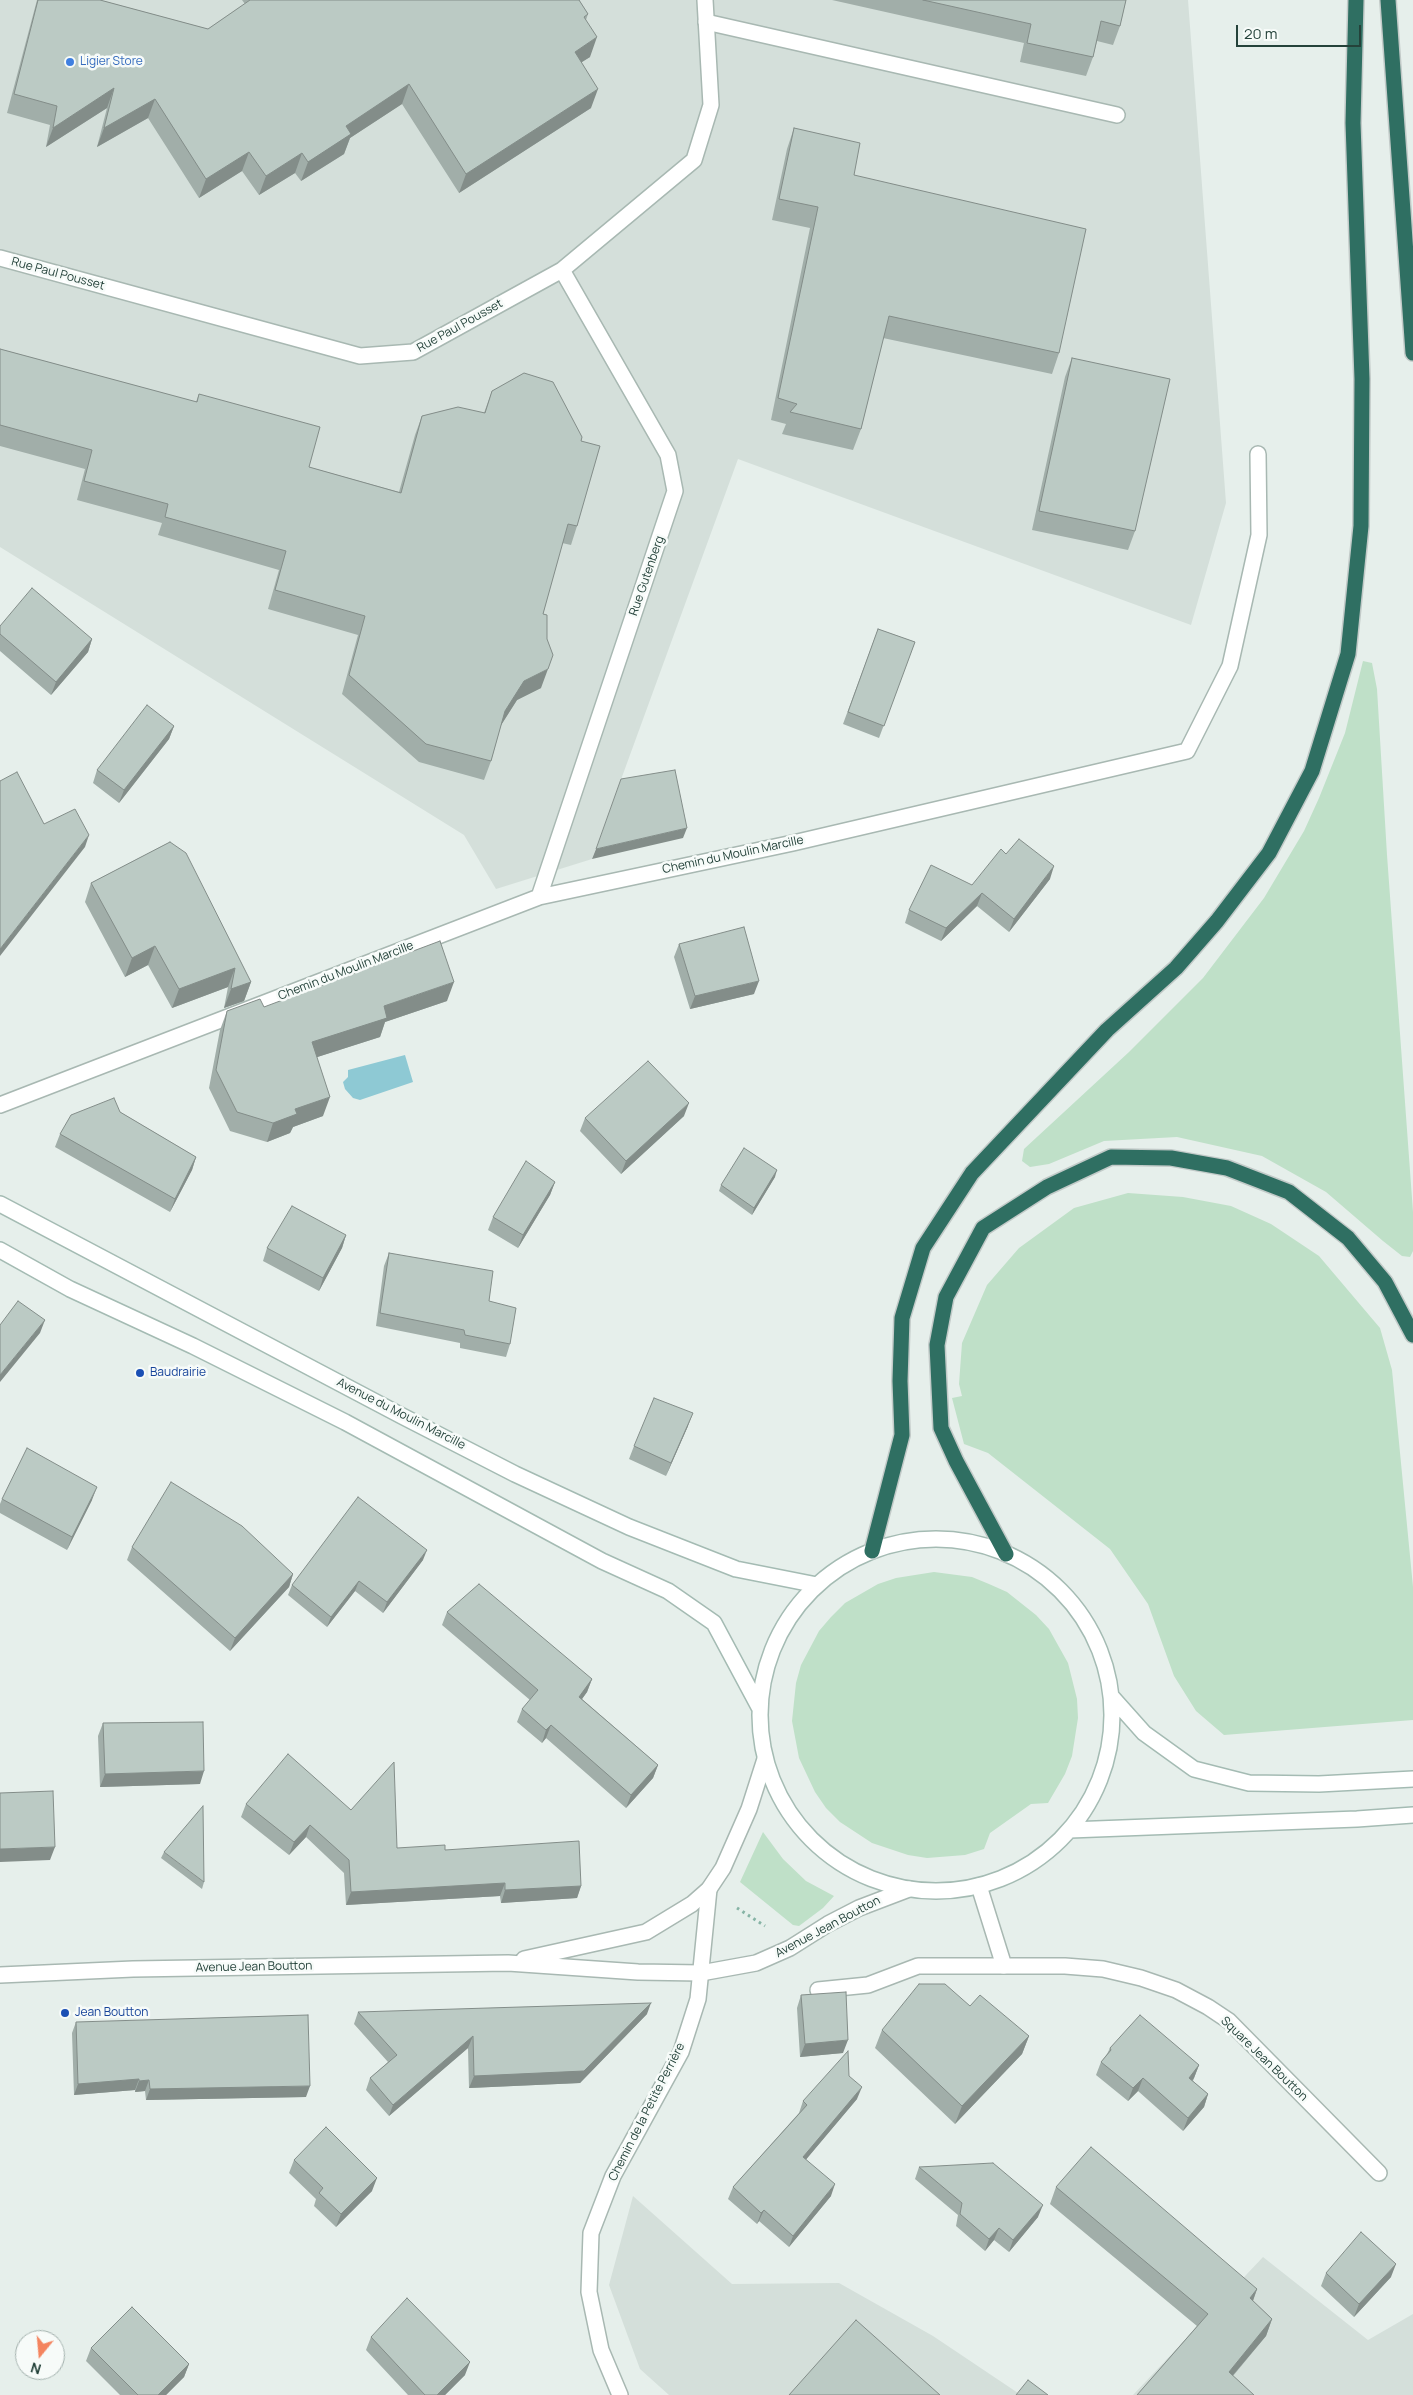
<!DOCTYPE html>
<meta charset="utf-8">
<style>
body{margin:0}
#map{position:relative;width:1413px;height:2395px;overflow:hidden;background:#e6efeb;font-family:Manrope,sans-serif}
canvas{display:block}
.north{position:absolute;left:15px;top:2330px;width:50px;height:50px;box-sizing:border-box;background:#f7fbf9;border:1px solid #a3b1ad;border-radius:50%;rotate:197deg;font-size:14px;font-weight:700;line-height:20px;text-align:center;color:#24423a}
.north::after{content:'';display:block;margin:auto;width:18px;height:22px;background:#f4845f;clip-path:polygon(50% 0,100% 100%,50% 72%,0 100%)}
.scale{position:absolute;left:1236px;top:25px;width:125px;height:22px;box-sizing:border-box;border:2px solid #24423a;border-top:0;padding-left:6px;font-size:15px;line-height:18px;white-space:nowrap;color:#24423a;-webkit-text-stroke:4px #f7fbf9;paint-order:stroke}
</style>
<div id="map">
<canvas width="1413" height="2395"></canvas>
<div class="north">N</div>
<div class="scale">20 m</div>
</div>
<script>
const context = document.querySelector('canvas').getContext('2d');
context.lineJoin = 'round';
function fill(path, color) {
  context.fillStyle = color;
  context.fill(path, 'evenodd');
}
function toPath(rows) {
  const path = new Path2D();
  for (const r of rows) {
    if (r.length === 3) {
      path.moveTo(r[0] + r[2], r[1]);
      path.arc(r[0], r[1], r[2], 0, 2 * Math.PI);
      continue;
    }
    path.moveTo(r[0], r[1]);
    for (let i = 2; i < r.length; i += 2) path.lineTo(r[i], r[i + 1]);
  }
  return path;
}
function strokePath(path, color, width, dash) {
  context.strokeStyle = color;
  context.lineWidth = width;
  context.lineCap = dash ? 'butt' : 'round';
  context.setLineDash(dash || []);
  context.stroke(path);
}
function label(font, color, halo, rows, align = 'center') {
  context.font = font + ' Manrope,sans-serif';
  context.lineWidth = 5;
  context.setLineDash([]);
  context.textBaseline = 'middle';
  context.strokeStyle = halo;
  context.fillStyle = color;
  for (const [text, x, y, turn = 0] of rows) {
    context.save();
    context.translate(x, y);
    context.rotate((+turn || 0) * Math.PI / 180);
    context.textAlign = isNaN(turn) ? turn : align;
    if (halo) context.strokeText(text, 0, 0);
    context.fillText(text, 0, 0);
    context.restore();
  }
}
const built = toPath([
 [0,0,1188,0,1226,503,1191,625,738,459,592,859,496,889,464,835,0,547],
 [633,2196,732,2284,839,2283,933,2336,1021,2395,669,2395,640,2369,609,2285],
 [1263,2257,1368,2340,1413,2314,1413,2395,1133,2395]
]);
const green = toPath([
 [1363,661,1372,663,1377,689,1387,855,1413,1212,1413,1251,1410,1257,1402,1256,1383,1241,1326,1192,1262,1156,1177,1137,1104,1141,1049,1164,1030,1167,1022,1161,1024,1149,1129,1052,1203,978,1264,898,1304,831,1319,798,1345,733],
 [1128,1193,1183,1197,1231,1206,1271,1224,1319,1256,1380,1328,1392,1370,1413,1587,1413,1720,1224,1735,1196,1711,1174,1676,1148,1604,1110,1549,988,1453,964,1444,952,1398,962,1396,959,1384,962,1343,987,1285,1019,1248,1074,1208],
 [934,1572,972,1577,989,1584,1007,1592,1036,1615,1049,1629,1068,1663,1077,1699,1078,1718,1072,1756,1065,1774,1048,1803,1031,1804,990,1833,984,1849,965,1855,927,1858,908,1855,872,1843,840,1822,826,1808,815,1792,799,1758,792,1721,796,1683,801,1665,819,1631,831,1617,845,1603,878,1584,896,1578],
 [763,1832,783,1859,806,1881,834,1896,823,1908,799,1926,793,1925,740,1882]
]);
const water = toPath([
 [405,1055,413,1082,360,1100,353,1098,345,1089,343,1082,348,1077,348,1070]
]);
const path = toPath([
 [737,1908,765,1926]
]);
const service = toPath([
 [706,22,1117,115],
 [818,1990,868,1985,918,1966,1004,1966]
]);
const minor = toPath([
 [0,258,360,356,413,352,562,270,694,160,711,105,705,0],
 [539,897,675,491,668,455,562,270],
 [0,1105,539,897,793,843,1187,751,1230,666,1259,535,1258,454],
 [979,1886,1004,1966,1065,1966,1103,1969,1141,1978,1176,1990,1208,2007,1229,2021,1379,2173],
 [620,2395,601,2350,589,2292,591,2233,613,2176,681,2052,698,1999,709,1889]
]);
const tertiary = toPath([
 [524,1959,646,1932,692,1904,709,1889,723,1868,749,1809,765,1759],
 [0,1975,133,1969,508,1963,638,1972,701,1973,756,1963,790,1948,828,1924,859,1908,909,1889]
]);
const secondary = toPath([
 [0,1204,402,1416,515,1474,629,1527,736,1569,817,1585],
 [0,1250,70,1289,193,1346,345,1422,602,1561,668,1591,714,1623,759,1707],
 [936,1715,176],
 [1111,1696,1144,1733,1194,1769,1249,1783,1319,1784,1413,1779],
 [1070,1830,1357,1819,1413,1815]
]);
const motorway = toPath([
 [1388,0,1413,353],
 [872,1551,902,1435,900,1381,902,1318,923,1248,972,1173,1107,1030,1176,968,1217,921,1269,853,1312,771,1348,654,1361,526,1362,379,1353,123,1356,0],
 [1006,1554,956,1461,941,1428,937,1345,946,1297,983,1228,1047,1187,1111,1157,1171,1158,1227,1168,1289,1192,1348,1238,1385,1282,1413,1335]
]);
const wall = toPath([
 [37,0,100,0,208,29,245,4,242,0,579,0,588,14,586,20,590,57,581,62,591,108,459,193,402,104,350,138,344,154,301,181,295,173,259,195,242,171,199,198,148,118,97,147,107,108,46,147,50,125,7,113],
 [832,0,1126,0,1120,26,1113,45,1097,41,1093,57,1086,76,1020,62,1024,43],
 [794,128,854,175,1059,353,1052,374,883,338,861,429,853,450,782,434,786,424,771,420,810,228,772,220,787,149],
 [0,349,196,402,199,394,309,467,399,492,415,435,422,416,484,413,492,391,581,441,577,526,571,545,562,543,543,614,541,688,517,700,501,725,491,761,484,780,419,762,342,694,358,635,268,609,279,570,158,535,162,523,77,500,85,469,0,446],
 [1072,358,1135,531,1128,550,1032,530,1065,377],
 [0,626,92,639,88,652,51,695,0,651],
 [878,629,915,642,879,738,843,724],
 [174,726,169,739,119,803,93,783,97,770],
 [170,842,251,982,244,1001,224,1008,228,987,172,1008,148,965,125,977,85,902,91,883],
 [1006,854,1050,879,1009,932,977,906,941,941,905,923,909,910,972,885],
 [679,944,754,994,690,1009,674,957],
 [447,1001,385,1022,380,1037,317,1057,323,1116,293,1127,290,1133,267,1142,230,1131,209,1088,220,1030,227,1011,264,1007],
 [120,1112,196,1157,192,1170,170,1212,55,1147,60,1134],
 [684,1116,621,1174,580,1131,585,1118],
 [775,1177,752,1215,719,1191,721,1185],
 [555,1182,550,1195,518,1248,488,1230,493,1217],
 [346,1235,342,1248,319,1291,263,1261,267,1248],
 [389,1253,489,1301,510,1344,506,1357,460,1348,460,1343,376,1326,384,1266],
 [688,1426,666,1476,629,1459,634,1446],
 [2,1499,92,1500,67,1550,0,1513,0,1504],
 [132,1547,293,1574,289,1587,230,1651,127,1560],
 [423,1560,383,1613,355,1591,327,1627,288,1595,292,1585],
 [447,1612,592,1679,587,1692,582,1699,658,1765,653,1778,626,1808,546,1738,542,1743,517,1722,522,1709,530,1700,442,1625],
 [103,1723,200,1784,100,1787,98,1736],
 [246,1804,397,1848,445,1850,581,1886,577,1898,501,1903,500,1896,346,1905,344,1873,306,1837,289,1855,241,1817],
 [164,1852,204,1882,202,1889,161,1858],
 [801,1995,843,2053,800,2057,797,2008],
 [970,2006,1029,2036,1022,2054,955,2124,875,2048,882,2030],
 [358,2012,647,2014,580,2083,469,2088,468,2048,389,2116,366,2090,370,2078,388,2062,354,2024],
 [76,2022,306,2097,146,2100,145,2091,135,2092,135,2090,74,2095,72,2033],
 [1110,2048,1199,2065,1194,2078,1193,2081,1208,2094,1204,2107,1183,2131,1138,2091,1128,2101,1096,2075,1101,2062,1107,2054],
 [849,2076,857,2099,806,2159,831,2196,789,2247,759,2221,757,2224,728,2199,733,2187,799,2113,803,2101],
 [294,2160,372,2191,336,2227,314,2206,316,2199,289,2173],
 [919,2167,1038,2217,1009,2252,994,2240,985,2251,956,2226,958,2215,915,2179],
 [1056,2187,1257,2289,1253,2301,1272,2319,1266,2336,1233,2376,1137,2395,1197,2326,1050,2204],
 [1326,2273,1391,2277,1354,2317,1321,2286],
 [371,2337,465,2375,445,2395,408,2395,366,2350],
 [91,2348,189,2364,184,2377,166,2395,120,2395,86,2361]
]);
const shadedWall = toPath([
 [597,37,590,57,568,71,575,52],
 [409,84,402,104,350,138,344,154,301,181,308,162,346,126],
 [114,88,107,108,46,147,53,128],
 [598,89,591,108,459,193,466,174],
 [155,99,148,118,97,147,104,128],
 [249,152,242,171,199,198,206,179],
 [302,153,295,173,259,195,266,176],
 [92,639,88,652,51,695,56,682],
 [548,669,541,688,517,700,498,730,505,711,524,681],
 [174,726,169,739,119,803,124,790],
 [687,828,683,838,592,859,596,849],
 [89,835,85,847,0,956,0,949],
 [1054,866,1050,879,1009,932,1014,919],
 [982,893,977,906,941,941,946,928],
 [155,946,148,965,125,977,132,958],
 [235,968,228,987,172,1008,179,989],
 [759,981,754,994,690,1009,695,996],
 [251,982,244,1001,224,1008,231,989],
 [454,982,447,1001,385,1022,380,1037,305,1061,312,1042,384,1006],
 [330,1097,323,1116,293,1127,290,1133,267,1142,273,1123,295,1109],
 [689,1103,684,1116,621,1174,626,1161],
 [196,1157,192,1170,170,1212,175,1199],
 [777,1170,775,1177,752,1215,754,1208],
 [555,1182,550,1195,518,1248,523,1235],
 [346,1235,342,1248,319,1291,323,1278],
 [45,1320,40,1333,0,1382,0,1375],
 [693,1413,688,1426,666,1476,671,1463],
 [97,1487,92,1500,67,1550,72,1537],
 [427,1550,423,1560,383,1613,387,1602],
 [293,1574,289,1587,230,1651,235,1638],
 [359,1581,355,1591,327,1627,331,1617],
 [592,1679,587,1692,574,1710,579,1697],
 [551,1725,546,1738,542,1743,546,1730],
 [658,1765,653,1778,626,1808,631,1795],
 [204,1771,200,1784,100,1787,105,1774],
 [310,1825,306,1837,289,1855,294,1842],
 [55,1847,50,1860,0,1862,0,1849],
 [505,1883,500,1896,346,1905,351,1892],
 [581,1886,577,1898,501,1903,505,1890],
 [651,2003,647,2014,580,2083,469,2088,474,2076],
 [473,2036,468,2048,389,2116,393,2105],
 [1029,2036,1022,2054,955,2124,962,2106],
 [848,2040,843,2053,800,2057,805,2044],
 [1199,2065,1194,2078,1184,2091,1189,2078],
 [1143,2078,1138,2091,1128,2101,1133,2088],
 [139,2079,135,2090,74,2095,78,2084],
 [149,2080,145,2091,135,2092,139,2081],
 [310,2086,306,2097,146,2100,150,2089],
 [862,2087,857,2099,799,2168,803,2157],
 [1208,2094,1204,2107,1183,2131,1188,2118],
 [377,2178,372,2191,336,2227,341,2214],
 [835,2184,831,2196,789,2247,793,2236],
 [1043,2205,1038,2217,1009,2252,1013,2240],
 [764,2210,759,2221,757,2224,761,2213],
 [999,2228,994,2240,985,2251,989,2239],
 [1396,2264,1391,2277,1354,2317,1359,2304],
 [1257,2289,1251,2306,1250,2298],
 [1272,2319,1266,2336,1222,2388,1229,2372],
 [470,2362,465,2375,445,2395,437,2395],
 [189,2364,184,2377,166,2395,158,2395]
]);
const building = toPath([
 [38,0,100,0,208,29,250,0,579,0,588,14,584,17,597,37,575,52,598,89,466,174,409,84,346,126,351,134,308,162,302,153,266,176,249,152,206,179,155,99,104,128,114,88,53,128,57,106,14,94,38,0],
 [923,0,1126,0,1120,26,1101,21,1093,57,1027,43,1031,24,923,0],
 [794,128,860,143,854,175,1086,229,1059,353,889,316,861,429,790,412,797,404,778,398,818,207,779,199,794,128],
 [0,349,197,402,199,394,320,427,309,467,401,493,422,416,458,407,485,413,492,391,524,373,553,382,582,437,581,441,600,446,577,526,568,524,543,614,547,615,547,639,553,655,548,669,524,681,505,711,491,761,426,744,349,675,365,616,275,590,286,551,165,517,168,504,84,481,92,450,0,425,0,349],
 [1072,358,1170,379,1135,531,1039,511,1072,358],
 [32,588,92,639,56,682,0,634,0,626,32,588],
 [878,629,915,642,884,726,848,712,878,629],
 [147,705,174,726,124,790,97,770,147,705],
 [675,770,687,828,596,849,621,779,675,770],
 [17,772,44,824,75,809,89,835,0,949,0,781,17,772],
 [1019,839,1054,866,1014,919,982,893,946,928,909,910,931,865,972,885,1001,849,1006,854,1019,839],
 [170,842,186,853,251,982,231,989,235,968,179,989,155,946,132,958,91,883,170,842],
 [744,927,759,981,695,996,679,944,744,927],
 [440,941,454,982,384,1006,387,1018,312,1042,330,1097,295,1109,297,1114,273,1123,237,1112,216,1070,227,1011,260,999,264,1007,440,941],
 [648,1061,689,1103,626,1161,585,1118,648,1061],
 [114,1098,120,1112,196,1157,175,1199,60,1134,71,1115,114,1098],
 [744,1148,777,1170,754,1208,721,1185,744,1148],
 [526,1161,555,1182,523,1235,493,1217,526,1161],
 [292,1206,346,1235,323,1278,267,1248,292,1206],
 [389,1253,493,1271,489,1301,516,1308,510,1344,465,1335,464,1330,380,1313,389,1253],
 [18,1301,45,1320,0,1375,0,1325,18,1301],
 [654,1398,693,1413,671,1463,634,1446,654,1398],
 [27,1448,97,1487,72,1537,2,1499,27,1448],
 [171,1482,242,1526,293,1574,235,1638,132,1547,171,1482],
 [358,1497,427,1550,387,1602,359,1581,331,1617,292,1585,358,1497],
 [479,1584,592,1679,579,1697,658,1765,631,1795,551,1725,546,1730,522,1709,538,1690,447,1612,479,1584],
 [203,1722,204,1771,105,1774,103,1723,203,1722],
 [288,1754,351,1810,394,1762,397,1848,445,1845,445,1850,579,1841,581,1886,505,1890,505,1883,351,1892,349,1860,310,1825,294,1842,246,1804,288,1754],
 [53,1791,55,1847,0,1849,0,1793,53,1791],
 [203,1806,204,1882,164,1852,203,1806],
 [919,1984,945,1984,970,2006,980,1995,1029,2036,962,2106,882,2030,919,1984],
 [846,1992,848,2040,805,2044,801,1995,846,1992],
 [651,2003,584,2071,474,2076,473,2036,393,2105,370,2078,397,2055,358,2012,651,2003],
 [308,2015,310,2086,150,2089,149,2080,139,2081,139,2079,78,2084,76,2022,308,2015],
 [1140,2015,1199,2065,1189,2078,1208,2094,1188,2118,1143,2078,1133,2088,1101,2062,1111,2050,1110,2048,1140,2015],
 [848,2051,849,2076,862,2087,803,2157,835,2184,793,2236,764,2210,761,2213,733,2187,807,2105,803,2101,848,2051],
 [326,2127,377,2178,341,2214,319,2193,323,2188,294,2160,326,2127],
 [1091,2147,1257,2289,1250,2298,1272,2319,1229,2372,1254,2395,1137,2395,1208,2314,1056,2187,1091,2147],
 [993,2163,1043,2205,1013,2240,999,2228,989,2239,960,2214,962,2203,919,2167,993,2163],
 [1361,2232,1396,2264,1359,2304,1326,2273,1361,2232],
 [407,2298,470,2362,437,2395,425,2395,371,2337,407,2298],
 [132,2307,189,2364,158,2395,138,2395,91,2348,132,2307],
 [856,2320,940,2395,789,2395,856,2320],
 [1028,2380,1048,2395,1016,2395,1028,2380]
]);
const markers = [
 [70,62,5,"#3f7fe0"],
 [140,1373,5,"#1a4fb4"],
 [65,2013,5,"#1a4fb4"]
];
const shopNames = [
 ["Ligier Store",80,62]
];
const streetNames = [
 ["Rue Paul Pousset",58,274,15],
 ["Rue Paul Pousset",460,326,-29],
 ["Rue Gutenberg",647,576,-71],
 ["Chemin du Moulin Marcille",733,855,-12],
 ["Chemin du Moulin Marcille",346,971,-21],
 ["Avenue du Moulin Marcille",401,1414,27],
 ["Avenue Jean Boutton",828,1927,-28],
 ["Avenue Jean Boutton",254,1967,-1],
 ["Square Jean Boutton",1264,2059,44],
 ["Chemin de la Petite Perrière",647,2112,-63]
];
const transitNames = [
 ["Baudrairie",150,1373],
 ["Jean Boutton",75,2013]
];
fill(built, '#d4dfda');
fill(green, '#bfe0c8');
fill(water, '#8ec9d4');
strokePath(service, '#a8b8b2', 18);
strokePath(minor, '#a8b8b2', 18);
strokePath(tertiary, '#a8b8b2', 18);
strokePath(secondary, '#a4bbb3', 18);
strokePath(motorway, '#c2cac8', 18);
strokePath(path, '#86b3a5', 3, [2.5, 4]);
strokePath(service, '#fff', 15);
strokePath(minor, '#fff', 15);
strokePath(tertiary, '#fff', 15);
strokePath(secondary, '#fff', 15);
strokePath(motorway, '#2f6f62', 15);
fill(wall, '#a1aea9');
fill(shadedWall, '#838d89');
fill(building, '#bbcac4');
strokePath(building, '#838d89', 1);
for (const [x, y, r, color] of markers) {
  const dot = new Path2D();
  dot.arc(x, y, r, 0, 2 * Math.PI);
  context.fillStyle = color;
  context.fill(dot);
  strokePath(dot, '#f7fbf9', 2);
}
label('12px', '#366cbe', '#f7fbf9', shopNames, 'left');
label('12px', '#24423a', '#f7fbf9', streetNames);
label('12px', '#164399', '#f7fbf9', transitNames, 'left');
</script>
